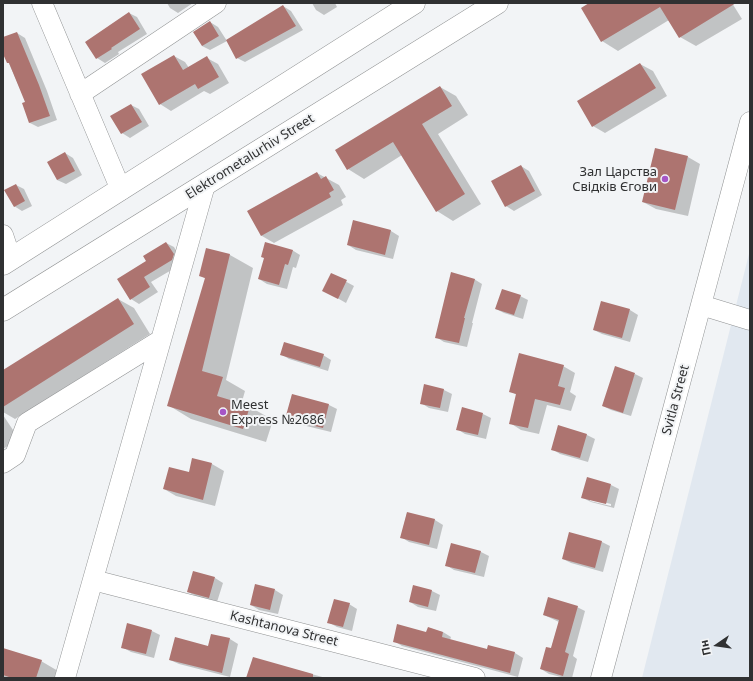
<!DOCTYPE html>
<meta charset="utf-8">
<style>
body{margin:0}
#map{position:relative;width:753px;height:681px;overflow:hidden;background:#f2f4f6;font-family:"Noto Sans",sans-serif}
canvas{display:block}
.frame{position:absolute;inset:0;border:4px solid #303132;pointer-events:none}
.north{position:absolute;left:697px;top:625px;width:40px;height:40px;-webkit-text-stroke:3px #f2f4f6;paint-order:stroke;rotate:257deg;font-size:11px;font-weight:700;line-height:16px;text-align:center;color:#303132}
.north::after{content:'';display:block;margin:auto;width:14px;height:18px;background:#303132;clip-path:polygon(50% 0,100% 100%,50% 72%,0 100%)}
</style>
<div id="map">
<canvas width="753" height="681"></canvas>
<div class="frame"></div>
<div class="north">Пн</div>
</div>
<script>
const context = document.querySelector('canvas').getContext('2d');
context.lineJoin = 'round';
function fill(path, color) {
  context.fillStyle = color;
  context.fill(path, 'evenodd');
}
function toPath(rows) {
  const path = new Path2D();
  for (const r of rows) {
    path.moveTo(r[0], r[1]);
    for (let i = 2; i < r.length; i += 2) path.lineTo(r[i], r[i + 1]);
  }
  return path;
}
function strokePath(path, color, width, dash) {
  context.strokeStyle = color;
  context.lineWidth = width;
  context.lineCap = dash ? 'butt' : 'round';
  context.setLineDash(dash || []);
  context.stroke(path);
}
function label(font, color, halo, rows, align = 'center') {
  context.font = font + ' "Noto Sans",sans-serif';
  context.lineWidth = 4;
  context.setLineDash([]);
  context.textBaseline = 'middle';
  context.strokeStyle = halo;
  context.fillStyle = color;
  for (const [text, x, y, turn = 0] of rows) {
    context.save();
    context.translate(x, y);
    context.rotate((+turn || 0) * Math.PI / 180);
    context.textAlign = isNaN(turn) ? turn : align;
    if (halo) context.strokeText(text, 0, 0);
    context.fillText(text, 0, 0);
    context.restore();
  }
}
const built = toPath([
 [750,250,750,678,642,678,686,503]
]);
const shadow = toPath([
 [167,3,193,3,178,13,170,8],
 [312,3,335,3,337,7,324,15,316,10],
 [591,3,732,3,742,19,696,46,680,37,669,20,618,51,602,41],
 [283,6,291,11,303,30,245,62,237,58],
 [129,13,137,17,147,34,118,52,119,54,105,63,97,58,87,42],
 [210,22,218,27,227,41,210,50,202,46],
 [17,33,25,38,47,91,57,120,38,127,30,123,23,103,26,102,3,50,3,39],
 [174,56,185,62,189,68,207,58,218,64,229,83,210,94,204,91,171,111,160,104],
 [640,64,653,71,667,96,605,133,593,126],
 [440,87,456,96,468,115,438,134,481,204,453,221,437,211,402,155,364,179,348,169],
 [131,105,139,109,149,126,130,138,122,133],
 [656,150,688,157,700,164,688,216,656,209,643,202],
 [65,153,73,158,82,175,66,184,57,180],
 [521,166,529,171,542,195,514,211,506,206],
 [317,173,339,185,346,197,341,200,343,205,274,243,262,236,249,211],
 [16,185,24,189,32,206,22,211,14,206],
 [354,222,391,231,399,236,393,259,356,250,348,245],
 [166,243,174,247,181,259,180,265,151,282,158,292,139,304,131,299,147,261],
 [207,249,230,255,253,268,226,380,245,391,241,405,250,407,273,420,266,442,191,419,168,405,206,279,200,275],
 [292,250,300,255,296,268,293,267,287,289,267,284,259,279],
 [332,274,354,286,346,303,332,295],
 [474,279,482,284,472,323,473,323,467,347,444,342,436,337],
 [520,296,528,300,523,319,504,313,496,309],
 [118,299,134,308,150,334,15,419,3,412,3,371],
 [630,310,638,315,630,342,602,334,594,330],
 [281,354,323,355,331,360,328,371,289,359],
 [563,366,575,373,570,392,576,396,571,411,547,405,539,434,521,430,510,423,517,395,510,391],
 [635,374,643,378,631,416,611,410,603,406],
 [425,386,444,390,452,394,448,412,429,408,421,403],
 [292,395,329,405,337,409,331,432,294,423,286,418],
 [483,414,491,418,486,439,465,434,457,429],
 [3,415,19,439,3,449],
 [559,426,587,435,595,439,588,462,560,454,552,449],
 [193,459,212,464,224,471,215,506,176,496,164,489,190,473],
 [611,485,619,489,614,508,591,502,583,498],
 [590,499,611,504,611,506,590,501],
 [407,513,435,520,443,525,437,549,409,542,401,537],
 [570,533,602,542,610,546,603,572,571,563,563,559],
 [452,544,481,552,489,556,484,577,454,570,446,565],
 [215,578,223,583,217,602,196,596,188,592],
 [414,586,432,591,440,595,436,611,418,607,410,602],
 [275,590,283,595,278,614,259,610,251,605],
 [349,604,357,609,352,631,337,627,328,622],
 [577,607,585,611,573,656,577,659,572,678,565,678,549,674,541,669,551,649,559,622,544,615],
 [428,629,443,632,451,637,450,640,487,650,488,646,515,653,523,658,518,677,402,646,394,641,427,633],
 [152,631,160,635,154,658,131,652,122,647],
 [212,635,230,639,238,644,230,677,179,664,170,660,209,647],
 [3,649,41,661,58,671,56,678,3,678],
 [253,658,326,678,248,678]
]);
const building = toPath([
 [589,3,736,3,679,38,660,7,601,42,581,8],
 [283,5,296,26,236,59,226,40],
 [129,12,140,29,111,48,112,49,96,59,85,42],
 [210,21,219,36,202,46,193,32],
 [17,32,39,85,50,116,29,123,22,103,25,102,9,63,7,63,3,54,3,37],
 [174,55,183,70,207,56,219,77,198,89,195,84,159,105,141,74],
 [640,63,656,88,592,127,577,101],
 [440,86,452,106,422,124,465,194,436,212,393,142,347,170,335,150],
 [131,104,142,122,121,134,110,116],
 [655,148,688,156,675,210,642,202],
 [65,152,75,171,57,180,47,162],
 [521,165,535,191,505,207,491,181],
 [317,172,321,179,326,176,334,190,329,193,331,197,261,236,247,211],
 [16,184,25,201,14,207,4,190],
 [353,220,391,230,385,255,347,245],
 [166,242,174,254,172,260,144,277,150,287,130,300,117,279,146,261,143,256],
 [265,242,293,250,288,265,285,264,279,285,258,279,264,258,261,257],
 [206,248,230,254,202,371,223,377,217,396,250,406,243,429,167,406,205,278,199,276],
 [451,272,475,279,464,318,465,318,459,343,435,338],
 [331,273,347,280,338,299,322,291],
 [502,289,521,295,514,315,495,309],
 [118,298,134,324,3,407,3,370],
 [601,301,630,309,622,338,593,330],
 [284,342,324,354,320,367,280,355],
 [519,353,564,365,558,386,565,388,560,405,535,399,528,428,509,424,516,394,509,392],
 [615,366,635,373,623,413,602,406],
 [424,384,444,389,440,408,420,404],
 [292,394,329,404,323,428,285,419],
 [462,407,483,413,478,435,456,430],
 [558,425,587,434,580,458,551,450],
 [192,458,212,463,203,500,163,489,169,467,189,472],
 [587,477,611,484,606,504,581,498],
 [407,512,435,519,429,545,400,538],
 [569,532,602,541,595,568,562,559],
 [451,543,481,551,475,573,445,566],
 [193,571,215,577,209,598,187,592],
 [255,584,275,589,270,610,250,605],
 [413,585,432,590,428,607,409,602],
 [548,597,578,606,565,652,569,654,563,676,540,669,546,647,551,648,559,620,543,615],
 [334,599,350,603,343,627,327,623],
 [127,623,152,630,146,654,121,648],
 [397,624,426,632,428,627,443,632,442,637,487,649,488,645,515,652,510,673,393,642],
 [211,634,230,638,222,673,169,660,175,637,208,646],
 [3,648,42,660,36,678,12,678,3,675],
 [253,657,313,674,313,678,246,678]
]);
const minor = toPath([
 [42,3,121,190],
 [80,94,216,3],
 [3,235,11,259],
 [701,305,750,320],
 [3,463,15,455,27,423,161,340],
 [93,580,475,678],
 [65,678,205,185],
 [601,678,750,122]
]);
const major = toPath([
 [3,264,414,3],
 [3,310,497,3]
]);
const markers = [
 [665,179,4,"#a655c6"],
 [223,412,4,"#a655c6"]
];
const streetNames = [
 ["Elektrometalurhiv Street",250,157,-32],
 ["Svitla Street",676,400,-75],
 ["Kashtanova Street",284,629,14]
];
const poiNames = [
 ["Зал Царства",657,172],
 ["Свідків Єгови",657,187],
 ["Meest",231,405,"left"],
 ["Express №2686",231,420,"left"]
];
fill(built, '#e1e8f0');
fill(shadow, '#0003');
fill(building, '#ad7470');
strokePath(minor, '#909293', 21);
strokePath(major, '#909293', 23);
strokePath(minor, '#fff', 20);
strokePath(major, '#fff', 22);
for (const [x, y, r, color] of markers) {
  const dot = new Path2D();
  dot.arc(x, y, r, 0, 2 * Math.PI);
  context.fillStyle = color;
  context.fill(dot);
  strokePath(dot, '#f2f4f6', 1.5);
}
label('13px', '#303132', '#f2f4f6', streetNames);
label('13px', '#303132', '#f2f4f6', poiNames, 'right');
</script>
